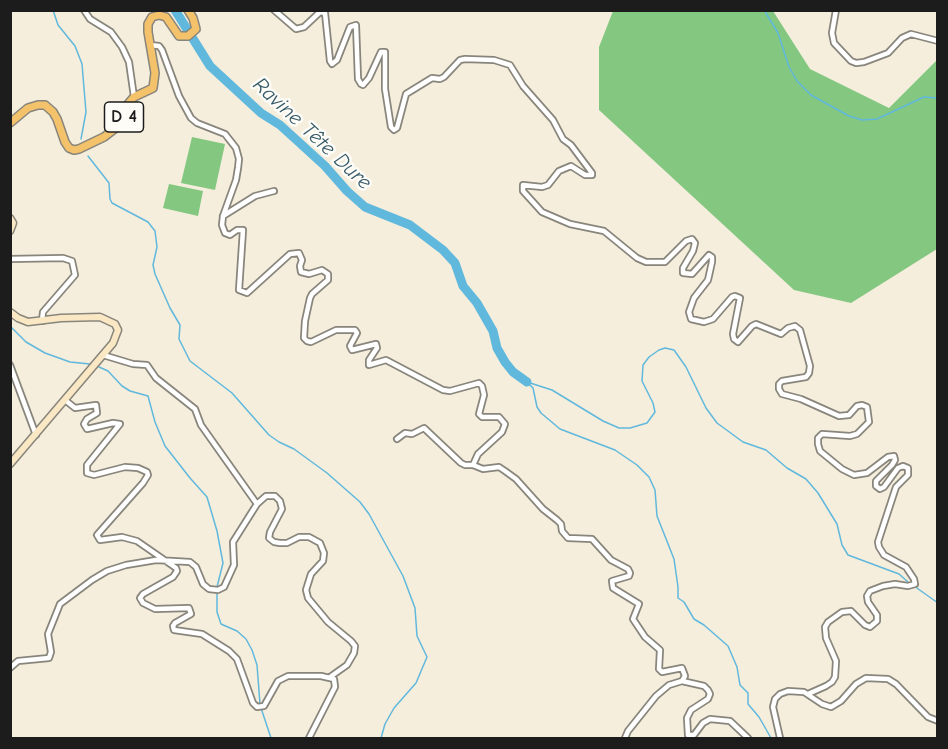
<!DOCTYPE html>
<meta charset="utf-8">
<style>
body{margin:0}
#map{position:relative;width:948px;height:749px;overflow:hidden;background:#f5eedc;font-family:"Comic Neue",sans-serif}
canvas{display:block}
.frame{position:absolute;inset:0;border:12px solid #1c1c1c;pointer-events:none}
</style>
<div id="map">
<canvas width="948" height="749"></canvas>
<div class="frame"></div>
</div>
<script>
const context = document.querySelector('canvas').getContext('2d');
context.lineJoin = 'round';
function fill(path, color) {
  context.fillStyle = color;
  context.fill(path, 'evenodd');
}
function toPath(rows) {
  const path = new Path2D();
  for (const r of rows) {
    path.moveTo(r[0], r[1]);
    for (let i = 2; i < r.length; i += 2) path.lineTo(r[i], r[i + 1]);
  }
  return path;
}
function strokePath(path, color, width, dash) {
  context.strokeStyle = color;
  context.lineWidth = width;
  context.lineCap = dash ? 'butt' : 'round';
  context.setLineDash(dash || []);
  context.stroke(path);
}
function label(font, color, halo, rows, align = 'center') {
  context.font = font + ' "Comic Neue",sans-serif';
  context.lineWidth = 5;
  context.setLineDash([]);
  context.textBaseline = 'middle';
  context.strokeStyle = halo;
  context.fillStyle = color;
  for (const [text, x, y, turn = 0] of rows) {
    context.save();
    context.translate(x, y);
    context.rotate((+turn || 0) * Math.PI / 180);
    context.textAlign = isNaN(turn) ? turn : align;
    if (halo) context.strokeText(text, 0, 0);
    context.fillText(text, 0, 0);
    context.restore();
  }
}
const green = toPath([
 [613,11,773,11,810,69,889,108,937,60,937,249,851,303,794,290,599,110,599,47],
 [192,137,225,144,215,190,181,183],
 [169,184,203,191,198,216,163,208]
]);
const stream = toPath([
 [53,10,58,25,75,46,82,64,86,112,81,139],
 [764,10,778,33,789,67,797,81,811,95,849,116,862,120,877,119,924,97,938,98],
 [88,156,109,183,110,199,112,203,148,222,155,231,157,247,153,265,155,274,170,308,180,325,179,339,190,361,232,393,269,435,279,442,294,449,327,473,360,502,369,514,403,576,415,608,417,636,427,657,416,683,394,708,385,724,381,738],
 [10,326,26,342,45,353,70,362,90,364],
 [99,367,108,371,122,386,130,391,148,396,155,422,165,446,190,478,207,497,217,531,223,563,217,587],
 [527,382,552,390,603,421,619,428,630,428,647,423,655,412,653,403,642,381,643,365,649,357,659,350,665,348,674,350,686,367,706,408,717,423,743,442,766,450,787,468,806,479,818,493,837,524,842,545,848,555,899,574,908,582],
 [530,385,533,388,537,407,541,413,560,429,615,450,637,465,649,477,655,490,657,516,674,559,678,587,678,598,684,602,694,619,704,625,728,646,737,667,740,685,748,693,748,704,759,717,771,738],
 [914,586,938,603],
 [217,592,217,612,221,624,237,631,246,639,252,650,257,665,260,704],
 [261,708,271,738]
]);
const river = toPath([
 [175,10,210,66,261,113,280,125,325,166,347,191,365,207,410,225,443,250,455,263,463,286,477,303,493,331,497,348,505,362,513,372,527,382]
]);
const minor = toPath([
 [84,10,90,19,111,32,122,47,129,62,134,97],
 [274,10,296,29,304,27,320,12,325,13,330,61,332,64,337,60,350,27,356,25,358,79,361,84,363,85,369,78,381,52,385,52,385,89,391,127,394,130,397,128,406,94,432,78,440,79,444,77,460,60,465,59,494,60,510,65,523,86,553,120,563,139,571,145,592,173,592,175,585,175,571,166,559,171,548,185,542,187,523,185,523,191,542,212,570,224,604,231,637,258,646,262,665,262,686,241,692,239,695,243,693,251,683,268,683,273,692,274,709,255,712,257,712,262,708,280,694,298,689,312,691,319,704,322,713,319,732,297,735,296,740,298,733,334,734,339,738,342,752,326,756,324,781,334,788,328,795,326,800,330,810,366,809,373,806,377,782,381,779,384,779,389,782,394,801,399,839,416,849,415,857,406,862,405,867,407,869,422,857,434,850,436,822,434,818,438,818,444,820,451,842,469,854,475,867,473,888,457,894,456,895,460,892,465,876,481,876,486,880,489,884,487,898,468,903,466,908,468,908,475,896,487,878,542,879,547,884,555,906,567,914,579,915,584,908,586,895,584,883,586,870,591,867,596,868,602,877,615,877,621,870,627,865,625,851,611,842,612,828,622,825,627,826,638,836,661,835,677,832,682,826,686,808,694],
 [836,10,832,33,834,43,851,61,856,63,864,62,888,53,902,38,911,34,938,41],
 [150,45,159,46,162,50,179,96,191,118,197,123,225,134,236,148,239,159,238,168,236,180,223,216,222,225,225,233,230,235,237,230,243,230,239,290,247,293,290,254,299,253,302,260,300,266,301,272,309,274,322,270,328,274,328,280,312,294,310,298,305,321,304,338,307,341,311,342,336,330,355,330,357,333,350,346,352,350,376,344,377,348,369,360,369,365,386,360,443,390,450,391,479,383,482,386,484,395,479,414,482,417,499,417,505,424,502,432,478,454,473,465,483,469,499,467,505,471,516,479,543,509,557,520,561,524,562,531,568,538,592,539,611,560,628,569,630,573,629,576,612,581,613,588,639,604,633,619,645,637,660,650,659,669,662,672,682,668,685,676,682,681],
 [223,216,255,196,274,191],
 [10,259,63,258,72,261,75,275,43,312,42,321],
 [103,355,133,364,147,365,156,378,195,409,201,425,257,504],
 [10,365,36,435],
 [65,400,75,408,96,405,97,413,87,419,84,424,87,429,113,423,120,424,87,465,87,473,94,475,125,467,138,468,147,472,148,475,143,483,97,535,100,540,122,537,137,541,176,568,177,571,173,577,143,594,140,598,143,603,155,609,189,608,191,614,175,623,173,626,174,630,202,634,229,651,237,659,253,703,257,707,264,706,278,681,288,676,321,676,334,679,335,687,309,738],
 [397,439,405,433,412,434,424,428,461,463,465,465,473,465],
 [10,668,18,661,49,658,51,652,48,634,60,604,92,580,107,571,126,565,156,560,190,562,196,567,203,584,209,589,218,590,224,587,234,565,233,542,257,504,266,496,275,496,280,501,282,509,270,532,269,538,274,542,280,543,287,543,299,537,309,537,320,543,324,553,323,561,311,574,306,590,308,598,328,622,351,641,355,646,354,653,347,665,330,677],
 [625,738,628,731,656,696,669,685,682,681,704,686,708,690,710,694,708,699,691,710,687,718,688,735,694,735,703,723,710,719,730,721,748,738],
 [780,738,773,707,775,699,780,694,788,691,804,692,822,704,831,707,841,701,856,684,866,678,888,679,896,684,928,717,938,721]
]);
const secondary = toPath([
 [10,218,13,223,10,231],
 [10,312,18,318,28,322,61,318,100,317,115,324,118,330,113,343,10,464]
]);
const primary = toPath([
 [10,123,28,108,38,105,45,105,53,112,57,119,65,142,69,148,74,150,79,149,104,137,121,124,128,104,134,97,153,88,155,73,148,32,148,24,152,17,159,15,166,17,179,36,188,36,196,29,193,18,188,10]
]);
const shields = [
 [124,117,39]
];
const shieldNames = [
 ["D 4",124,117]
];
const waterNames = [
 ["Ravine Tête Dure",312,134,43]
];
fill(green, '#84c781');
strokePath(stream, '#60b8dd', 1.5);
strokePath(river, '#60b8dd', 9);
strokePath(minor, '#88857c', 8);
strokePath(secondary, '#88857c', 9);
strokePath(primary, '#88857c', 10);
strokePath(minor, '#fff', 4.5);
strokePath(secondary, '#fae7c3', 6);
strokePath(primary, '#f3c26a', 7);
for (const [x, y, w] of shields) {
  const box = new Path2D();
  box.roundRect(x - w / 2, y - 15, w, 30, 4.5);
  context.fillStyle = '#fdfcf7';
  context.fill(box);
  strokePath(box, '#1c1c1c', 1.5);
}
label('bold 18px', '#1c1c1c', null, shieldNames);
label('italic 21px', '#375a69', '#fdfcf7', waterNames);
</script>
